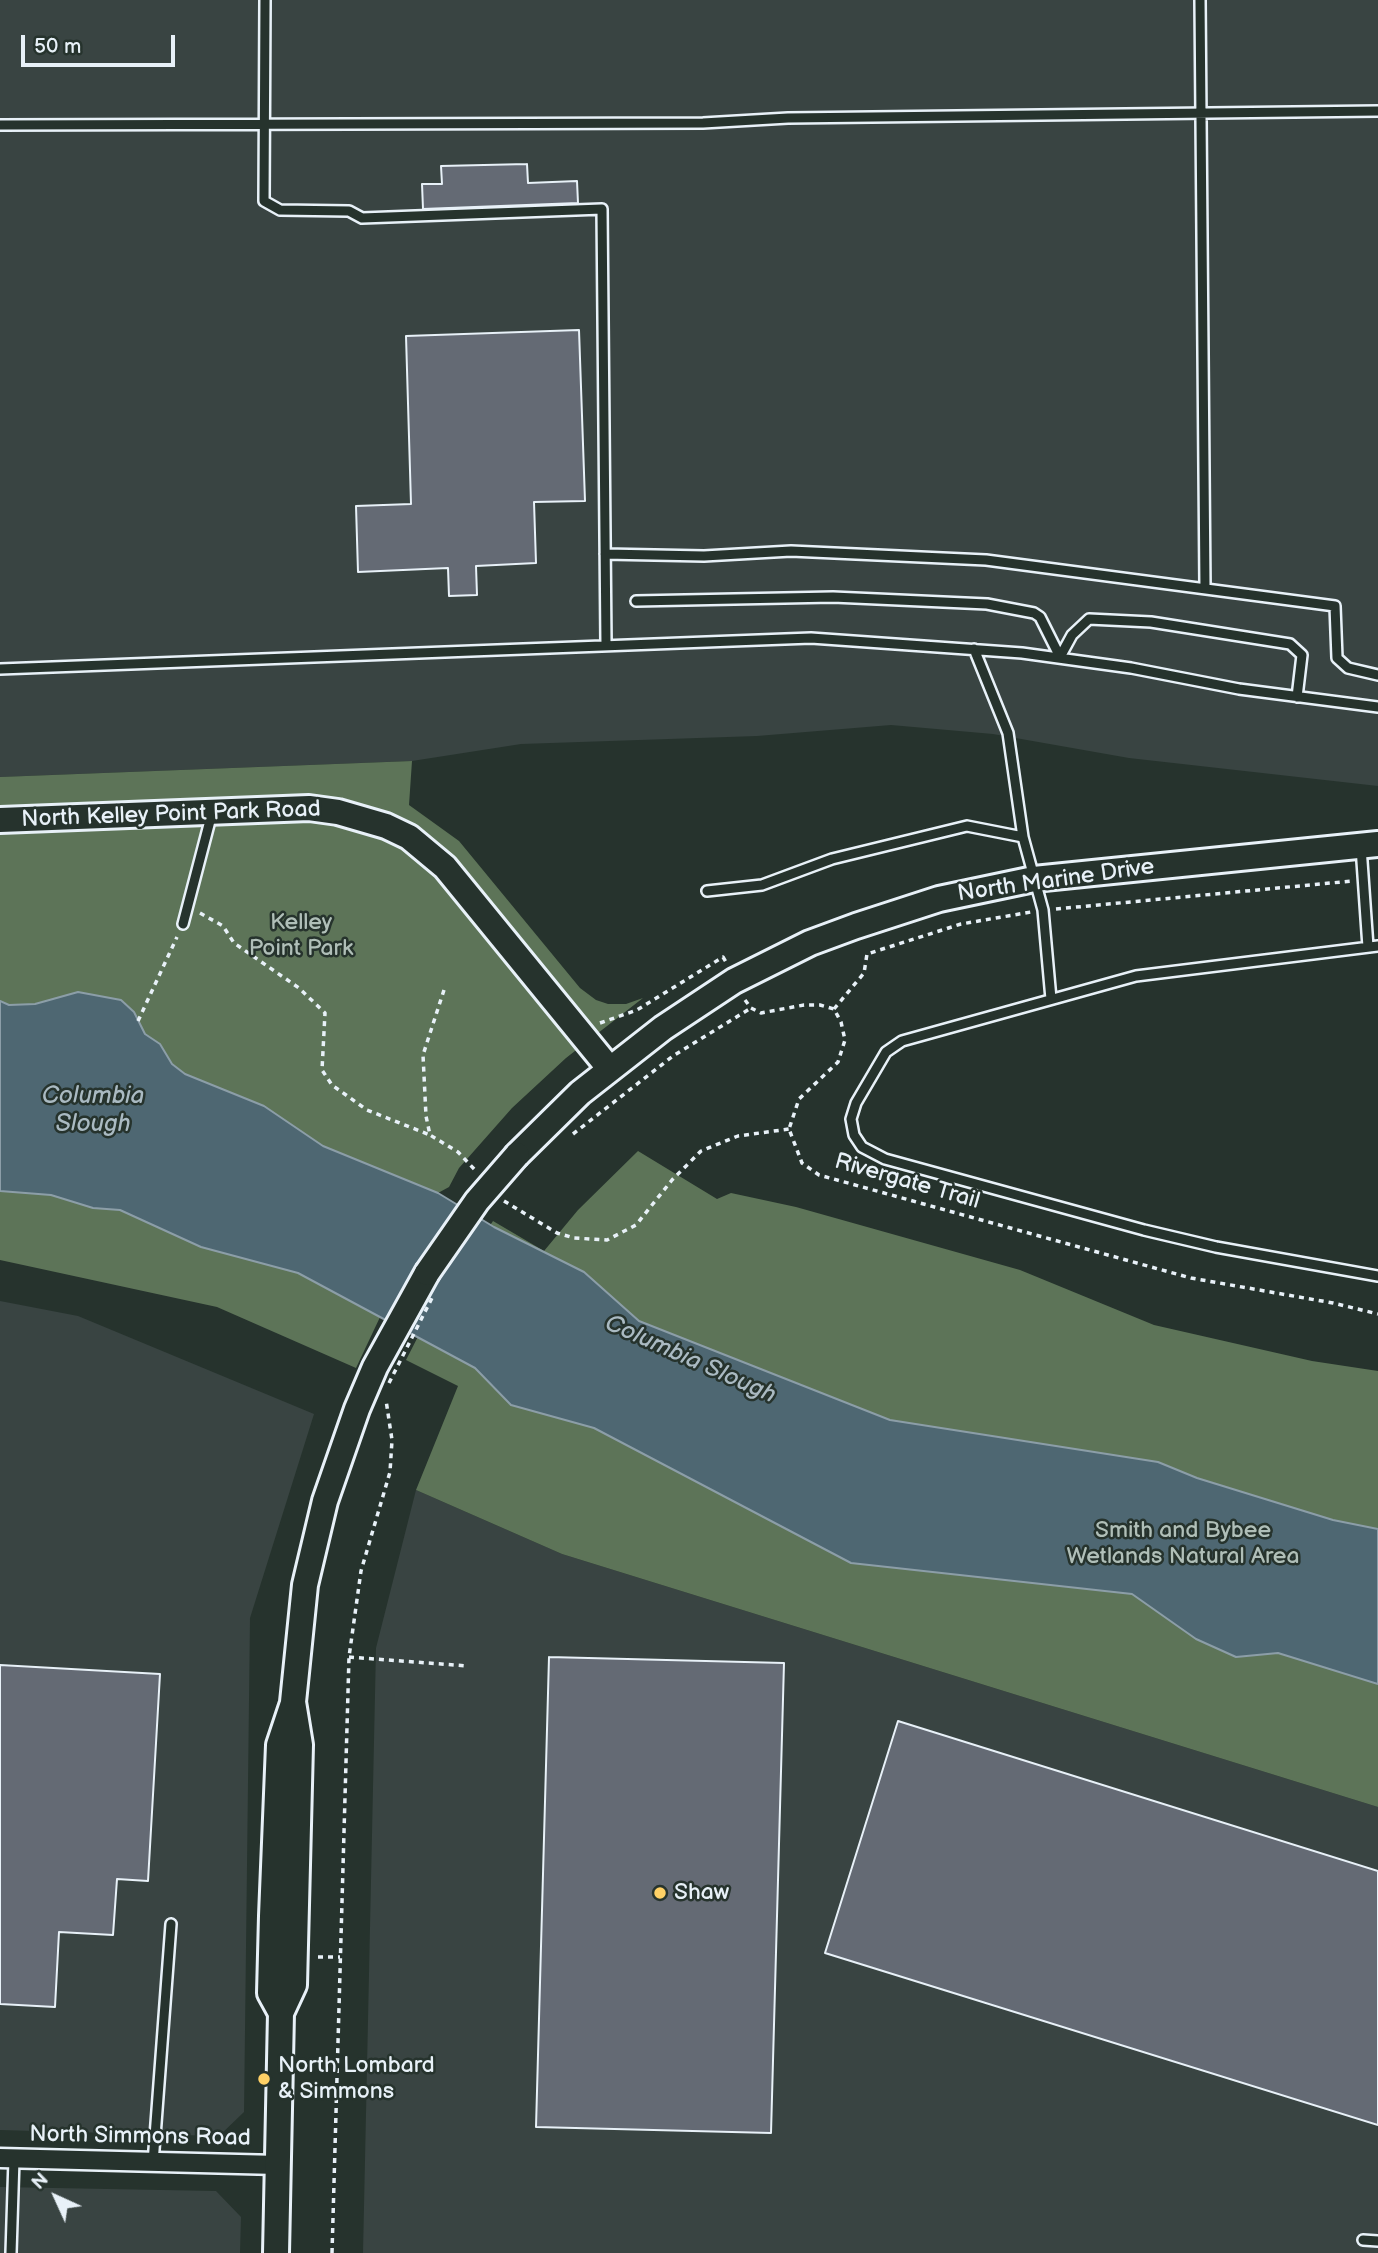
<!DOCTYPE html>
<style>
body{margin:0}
#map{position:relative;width:1378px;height:2253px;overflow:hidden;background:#26332d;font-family:"Balsamiq Sans",sans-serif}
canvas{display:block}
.north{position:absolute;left:21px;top:2162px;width:70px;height:70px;-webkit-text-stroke:5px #26332d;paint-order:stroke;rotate:315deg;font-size:19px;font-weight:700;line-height:28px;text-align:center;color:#e8f1f8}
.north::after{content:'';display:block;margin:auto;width:24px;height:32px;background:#e8f1f8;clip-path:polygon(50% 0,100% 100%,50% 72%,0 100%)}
.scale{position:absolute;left:21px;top:35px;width:154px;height:32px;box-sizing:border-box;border:4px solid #e8f1f8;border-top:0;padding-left:9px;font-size:21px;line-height:24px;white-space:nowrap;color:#e8f1f8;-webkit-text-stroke:5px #26332d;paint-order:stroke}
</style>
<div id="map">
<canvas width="1378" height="2253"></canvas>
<div class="north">N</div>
<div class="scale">50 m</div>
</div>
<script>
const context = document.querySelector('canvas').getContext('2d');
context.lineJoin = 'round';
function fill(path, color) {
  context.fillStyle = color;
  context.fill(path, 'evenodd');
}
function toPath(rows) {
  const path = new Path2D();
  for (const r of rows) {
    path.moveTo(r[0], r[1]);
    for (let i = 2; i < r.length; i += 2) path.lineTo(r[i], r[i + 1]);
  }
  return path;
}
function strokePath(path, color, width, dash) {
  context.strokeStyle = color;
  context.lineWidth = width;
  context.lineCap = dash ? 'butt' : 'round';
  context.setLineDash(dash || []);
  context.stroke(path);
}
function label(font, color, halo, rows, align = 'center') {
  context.font = font + ' "Balsamiq Sans",sans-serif';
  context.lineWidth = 5;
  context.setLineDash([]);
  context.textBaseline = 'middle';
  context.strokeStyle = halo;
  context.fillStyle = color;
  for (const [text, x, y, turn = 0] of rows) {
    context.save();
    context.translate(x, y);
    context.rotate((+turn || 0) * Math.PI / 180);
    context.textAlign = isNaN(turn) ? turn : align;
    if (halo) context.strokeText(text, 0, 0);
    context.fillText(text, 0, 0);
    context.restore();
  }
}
const built = toPath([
 [0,0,1378,0,1378,786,1129,758,993,734,891,725,757,736,521,744,412,761,0,777],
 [0,1301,78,1316,314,1414,250,1618,244,2112,219,2136,0,2130],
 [416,1490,562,1554,1378,1807,1378,2253,363,2253,376,1648],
 [0,2187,216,2191,241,2217,240,2253,0,2253]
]);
const green = toPath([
 [412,761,409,805,459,841,580,988,596,1000,608,1004,626,1004,643,998,566,1058,512,1108,459,1168,449,1187,438,1193,323,1146,264,1106,185,1074,172,1064,160,1044,145,1034,134,1012,78,992,35,1004,9,1005,0,1001,0,777],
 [638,1151,717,1199,731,1193,796,1207,1020,1270,1154,1325,1312,1361,1378,1371,1378,1807,562,1554,416,1490,458,1386,406,1360,427,1319,493,1221,544,1251,578,1210],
 [0,1191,51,1195,93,1208,120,1210,201,1247,298,1273,381,1315,356,1368,217,1307,0,1260]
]);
const water = toPath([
 [78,992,121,1000,134,1012,145,1034,160,1044,172,1064,185,1074,264,1106,323,1146,438,1193,494,1227,584,1272,639,1321,890,1420,1158,1462,1197,1478,1333,1520,1378,1529,1378,1684,1278,1653,1236,1657,1196,1639,1132,1594,851,1563,594,1428,511,1405,475,1368,298,1273,201,1247,120,1210,93,1208,51,1195,0,1191,0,1001,9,1005,35,1004,78,992]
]);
const building = toPath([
 [527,164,528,183,577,181,578,203,423,209,422,184,442,184,441,166,527,164],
 [579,330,585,501,534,502,536,563,476,566,477,595,449,596,448,568,358,572,356,506,411,504,406,336,579,330],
 [549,1657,784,1663,771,2133,536,2127,549,1657],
 [0,1665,160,1674,148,1881,117,1879,113,1935,59,1932,55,2007,0,2004,0,1665],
 [898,1721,1378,1871,1378,2125,825,1953,898,1721]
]);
const path = toPath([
 [1056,909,1352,881],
 [200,913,223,926,234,943,299,988,325,1013,322,1070,332,1085,367,1110,430,1135],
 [444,990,423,1055,426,1116,430,1135,458,1152,475,1170],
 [745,1000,751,1008,761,1013,804,1005,820,1005,834,1009,841,1022,845,1040,838,1062,799,1099,789,1129,802,1163,819,1175,1191,1278,1333,1303,1378,1314],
 [834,1009,864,973,867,954,961,924,1031,912],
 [138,1021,177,937],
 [600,1023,637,1010,723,957,726,962],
 [573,1134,673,1056,751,1008],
 [504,1201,557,1233,574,1238,607,1240,636,1225,672,1180,701,1151,738,1136,789,1129],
 [349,1657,467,1666],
 [318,1957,340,1957],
 [332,2253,349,1657,361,1571,390,1472,392,1440,386,1400]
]);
const lane = toPath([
 [265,0,264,201,280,210,349,211,362,218,602,209,606,644],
 [1200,0,1205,587],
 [0,125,703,123,788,118,1378,111],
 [605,554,704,556,791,551,986,560,1335,606,1337,658,1348,668,1378,675],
 [636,601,833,597,987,604,1034,613,1040,617,1060,657],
 [974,649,1008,733,1023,837,1043,910,1051,999],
 [1060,657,1072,635,1089,619,1151,622,1290,644,1302,655,1297,697],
 [0,669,811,638,1022,653,1131,668,1239,689,1378,707],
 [1361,847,1368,947],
 [707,891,762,885,832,859,967,826,1023,837],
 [183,924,212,813],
 [1378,946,1136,976,902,1041,886,1052,856,1103,851,1119,854,1135,862,1147,885,1159,1144,1230,1216,1247,1378,1276],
 [153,2163,171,1924],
 [1363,2240,1378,2241],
 [11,2253,14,2159]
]);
const street = toPath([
 [0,2158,278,2165]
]);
const secondary = toPath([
 [0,820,309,808,338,812,386,826,409,837,445,867,609,1068],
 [517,1155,580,1093,663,1028,734,981,810,943,856,926,939,899,1034,879,1378,844],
 [281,2013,270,1993,272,1916,279,1745,292,1706],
 [276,2253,281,2013,294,1985,300,1745,293,1702,305,1585,325,1501,357,1409,375,1367,427,1273]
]);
const pathBridge = toPath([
 [389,1383,434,1294]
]);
const secondaryBridge = toPath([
 [427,1273,477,1201,517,1155]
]);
const markers = [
 [660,1893,7,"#ffd166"],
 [264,2079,7,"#ffd166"]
];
const streetNames = [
 ["North Kelley Point Park Road",171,815,-2],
 ["North Marine Drive",1056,881,-8],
 ["Rivergate Trail",907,1182,16],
 ["North Simmons Road",140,2137,1]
];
const parkNames = [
 ["Kelley",301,923],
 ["Point Park",301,949],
 ["Smith and Bybee",1183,1531],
 ["Wetlands Natural Area",1183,1557]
];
const poiNames = [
 ["Shaw",674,1893],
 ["North Lombard",278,2066],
 ["& Simmons",278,2092]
];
const waterNames = [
 ["Columbia",93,1097],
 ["Slough",93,1125],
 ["Columbia Slough",690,1360,24]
];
fill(built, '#394442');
fill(green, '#5d7458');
fill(water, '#4e6772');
strokePath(water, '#8c9ea8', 2);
fill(building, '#646a74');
strokePath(building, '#e8f1f8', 2);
strokePath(lane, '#e8f1f8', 14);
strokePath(street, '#e8f1f8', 23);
strokePath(secondary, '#e8f1f8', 30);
strokePath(path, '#e8f1f8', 3.5, [5, 5]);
strokePath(lane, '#26332d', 9);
strokePath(street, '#26332d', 18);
strokePath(secondary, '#26332d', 24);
strokePath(secondaryBridge, '#e8f1f8', 30, []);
strokePath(pathBridge, '#e8f1f8', 3.5, [5, 5]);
strokePath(secondaryBridge, '#26332d', 24);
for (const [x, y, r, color] of markers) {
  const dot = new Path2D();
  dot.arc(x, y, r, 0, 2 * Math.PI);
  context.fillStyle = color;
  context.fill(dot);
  strokePath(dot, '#26332d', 2.5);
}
label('23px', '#e8f1f8', '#26332d', streetNames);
label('23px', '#b0bfb8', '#26332d', parkNames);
label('23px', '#e8f1f8', '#26332d', poiNames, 'left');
label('italic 24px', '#aabac2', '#26332d', waterNames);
</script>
